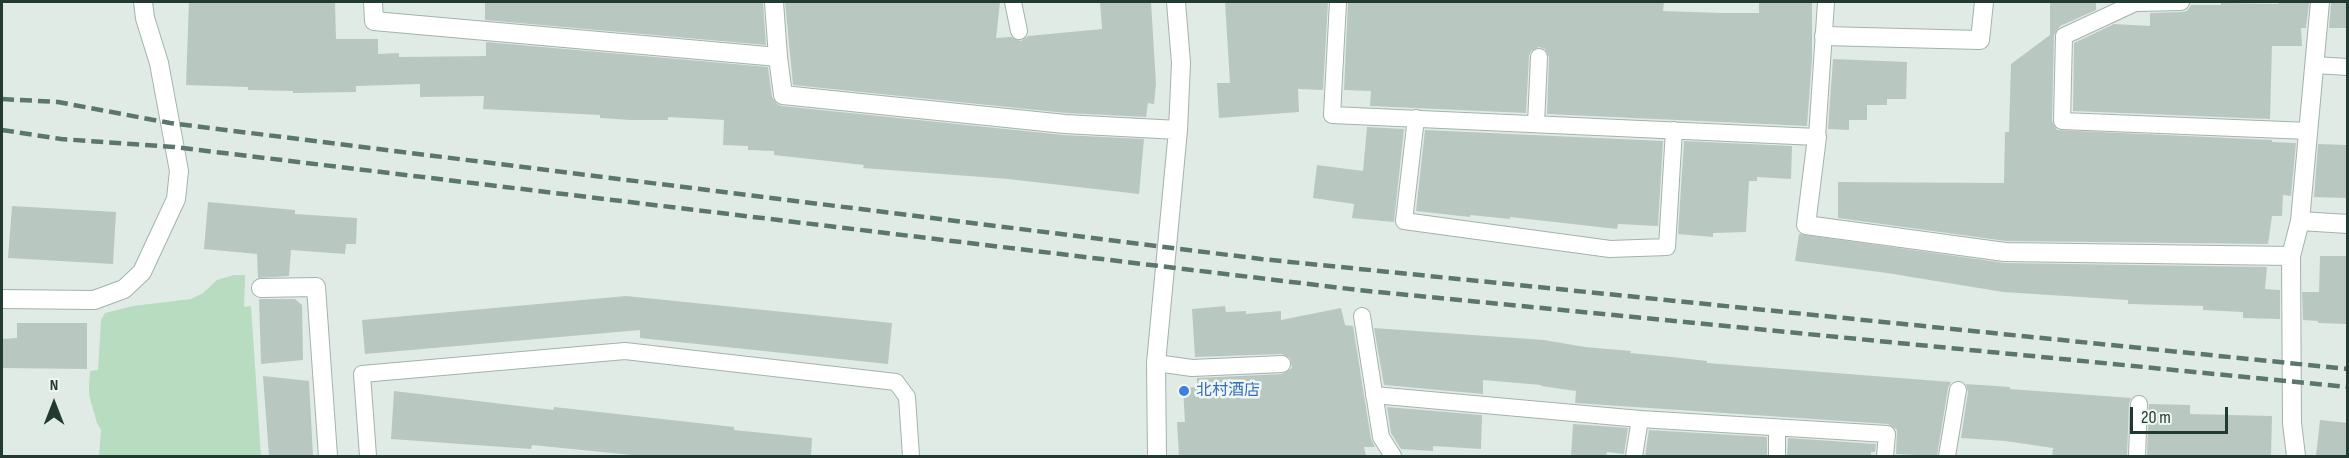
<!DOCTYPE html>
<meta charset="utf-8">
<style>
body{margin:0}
#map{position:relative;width:2349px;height:458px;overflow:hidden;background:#e0ebe5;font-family:"Sofia Sans Condensed",sans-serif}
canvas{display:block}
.frame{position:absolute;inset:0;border:3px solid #213b32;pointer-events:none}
.north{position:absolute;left:24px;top:374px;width:60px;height:60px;-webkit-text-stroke:4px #f0f7f3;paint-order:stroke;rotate:0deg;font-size:16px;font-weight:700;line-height:24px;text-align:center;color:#213b32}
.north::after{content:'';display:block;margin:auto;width:21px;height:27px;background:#213b32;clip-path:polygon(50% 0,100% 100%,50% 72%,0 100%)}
.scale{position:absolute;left:2130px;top:407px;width:98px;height:27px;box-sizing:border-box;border:3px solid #213b32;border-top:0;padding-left:8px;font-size:18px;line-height:21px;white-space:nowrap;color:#213b32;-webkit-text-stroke:4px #f0f7f3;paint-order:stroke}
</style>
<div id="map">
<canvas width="2349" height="458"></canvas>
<div class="frame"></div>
<div class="north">N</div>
<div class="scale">20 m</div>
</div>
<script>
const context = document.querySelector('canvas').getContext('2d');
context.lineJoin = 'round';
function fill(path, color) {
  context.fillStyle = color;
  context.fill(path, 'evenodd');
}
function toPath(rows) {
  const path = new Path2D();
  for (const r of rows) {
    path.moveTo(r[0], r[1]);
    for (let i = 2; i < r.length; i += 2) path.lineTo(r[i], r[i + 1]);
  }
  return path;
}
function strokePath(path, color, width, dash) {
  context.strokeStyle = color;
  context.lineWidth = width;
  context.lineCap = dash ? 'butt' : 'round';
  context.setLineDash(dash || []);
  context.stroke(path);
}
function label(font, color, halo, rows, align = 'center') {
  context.font = font + ' "Sofia Sans Condensed","Noto Sans JP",sans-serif';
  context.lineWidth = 5;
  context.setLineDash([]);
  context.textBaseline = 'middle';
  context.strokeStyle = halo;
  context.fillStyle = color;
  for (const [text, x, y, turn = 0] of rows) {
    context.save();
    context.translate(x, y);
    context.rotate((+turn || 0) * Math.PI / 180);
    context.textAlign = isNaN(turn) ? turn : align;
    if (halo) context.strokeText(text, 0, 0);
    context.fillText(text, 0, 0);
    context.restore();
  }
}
const green = toPath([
 [234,275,245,275,244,307,251,306,261,456,99,456,101,430,97,423,89,395,89,384,90,371,98,370,101,320,105,313,133,306,191,299,203,293,217,280]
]);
const building = toPath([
 [189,2,335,2,336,39,378,39,378,54,399,53,399,57,486,56,486,42,768,67,772,97,777,104,782,106,1064,135,1144,139,1139,194,1008,179,863,168,864,165,774,155,774,151,748,150,748,146,723,145,724,120,668,117,668,120,631,120,600,118,600,115,483,109,484,96,420,97,420,84,356,86,356,92,293,93,293,91,248,90,248,87,186,85],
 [485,2,763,2,766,45,485,20],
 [785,2,1000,2,996,38,1011,37,1021,41,1028,36,1102,29,1100,2,1151,2,1156,84,1154,104,1148,103,1146,117,1066,113,793,85],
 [1225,2,1328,2,1323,90,1298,89,1299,112,1219,118,1217,83,1230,83],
 [1348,2,1664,2,1663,11,1722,13,1759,13,1759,2,1812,2,1812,59,1807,126,1547,114,1549,57,1545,49,1539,47,1531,51,1529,56,1526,113,1370,106,1371,91,1344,90],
 [2050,2,2096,2,2096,10,2060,26,2054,35,2052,121,2057,130,2272,140,2272,142,2296,143,2291,196,2283,195,2282,216,2272,216,2268,244,2006,241,1838,218,1838,182,2004,183,2005,132,2009,132,2011,64,2050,35],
 [2221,3,2279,4,2278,3,2309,3,2306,28,2301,28,2302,46,2272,46,2270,119,2073,111,2074,43,2114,24,2150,26,2150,13,2181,12,2187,11,2191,5,2221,5],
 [2331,3,2348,3,2348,28,2329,28],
 [1833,59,1907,62,1906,99,1887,99,1887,105,1867,105,1867,120,1849,120,1849,130,1828,129],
 [1367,127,1404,129,1394,222,1352,218,1354,204,1313,198,1317,165,1363,171],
 [1425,130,1663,141,1658,226,1618,224,1617,229,1510,217,1510,219,1470,215,1470,217,1416,211],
 [1684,141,1792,146,1791,179,1757,177,1757,181,1749,181,1746,232,1713,233,1713,237,1678,234],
 [2318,144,2347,145,2346,198,2314,197],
 [208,202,295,210,295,214,357,218,356,244,346,244,345,254,291,250,289,276,258,278,257,254,204,249],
 [12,206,116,212,113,264,8,258],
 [1799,234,2005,263,2267,267,2265,289,2280,290,2280,319,2243,318,2243,312,2203,310,2203,306,2128,304,2128,300,2003,292,1887,273,1795,261],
 [2320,256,2348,256,2348,324,2318,323,2318,321,2303,320,2302,292,2319,292],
 [626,296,892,323,888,364,640,338,640,330,365,354,362,320],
 [259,299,295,299,302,305,303,360,261,364],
 [1225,306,1226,312,1246,311,1246,314,1281,311,1281,320,1341,308,1345,325,1353,326,1371,439,1375,447,1364,447,1366,456,1179,456,1177,422,1185,422,1183,388,1197,387,1197,378,1282,374,1292,368,1290,358,1282,354,1195,357,1192,309],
 [17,323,87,323,87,369,2,368,2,339,17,338],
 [1374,328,1544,340,1585,347,1631,351,1630,353,1672,357,1707,361,1707,363,1951,382,1948,388,1937,456,1896,454,1897,430,1888,424,1575,403,1576,391,1541,386,1541,385,1483,380,1483,394,1384,385],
 [263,376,309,381,313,456,269,456],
 [1966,384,2010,387,2010,389,2131,398,2129,404,2127,456,2052,456,2053,448,2005,441,1961,438,1968,392],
 [394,391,553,410,554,407,734,427,734,430,812,438,811,456,642,456,532,445,531,449,391,439],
 [2149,404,2190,405,2190,414,2272,416,2271,456,2147,456],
 [1387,407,1482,415,1481,449,1433,446,1433,451,1401,449,1391,433],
 [2320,420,2348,423,2348,456,2316,456],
 [1573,424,1628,428,1624,454,1607,452,1606,456,1571,456],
 [1649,430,1767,437,1767,456,1645,456],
 [1788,438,1876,444,1875,452,1871,452,1871,456,1787,456]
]);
const service = toPath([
 [1013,2,1019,31],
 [1338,2,1332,115,1817,137,1826,2],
 [2181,2,2135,3,2064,36,2062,121,2309,131],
 [2314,65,2348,67],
 [1416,118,1404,221,1610,249,1667,247,1674,130],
 [1536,124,1539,57],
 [1362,316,1381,437,1393,456],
 [1156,363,1192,368,1282,364],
 [1374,395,1640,419,1887,434,1885,456],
 [368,456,362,374,625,351,896,382,907,397,911,456],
 [1634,456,1640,419],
 [1777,456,1777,428],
 [1947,456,1958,390],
 [2137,456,2139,404]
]);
const minor = toPath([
 [373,2,374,21,778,57,783,95,1065,124,1178,130],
 [774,2,778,57],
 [1824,36,1980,40,1984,2],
 [1817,137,1806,225,2005,252,2291,256],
 [2300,221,2348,224],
 [261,288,316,287,328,456],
 [2,299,94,300,124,289,142,272,176,199,179,171,159,63,145,18,143,2],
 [1157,456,1156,363,1178,130,1181,63,1176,2],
 [2296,456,2292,423,2291,256,2300,221,2320,2]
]);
const rail = toPath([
 [2,99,58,102,170,123,1261,259,2348,369],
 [2,130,61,139,174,147,1358,290,2348,387]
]);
const markers = [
 [1184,391,6,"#3f7fe0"]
];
const shopNames = [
 ["北村酒店",1196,391]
];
fill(green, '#b8dcbf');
fill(building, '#b8c8c1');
strokePath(service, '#a3b3ac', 18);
strokePath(minor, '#a3b3ac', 20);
strokePath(service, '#fff', 16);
strokePath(minor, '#fff', 18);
strokePath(rail, '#5b776d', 4.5, [12, 6]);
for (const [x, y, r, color] of markers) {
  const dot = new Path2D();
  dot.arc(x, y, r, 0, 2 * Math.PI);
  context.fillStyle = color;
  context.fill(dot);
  strokePath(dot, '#f0f7f3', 2);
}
label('16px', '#366cbe', '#f0f7f3', shopNames, 'left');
</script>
